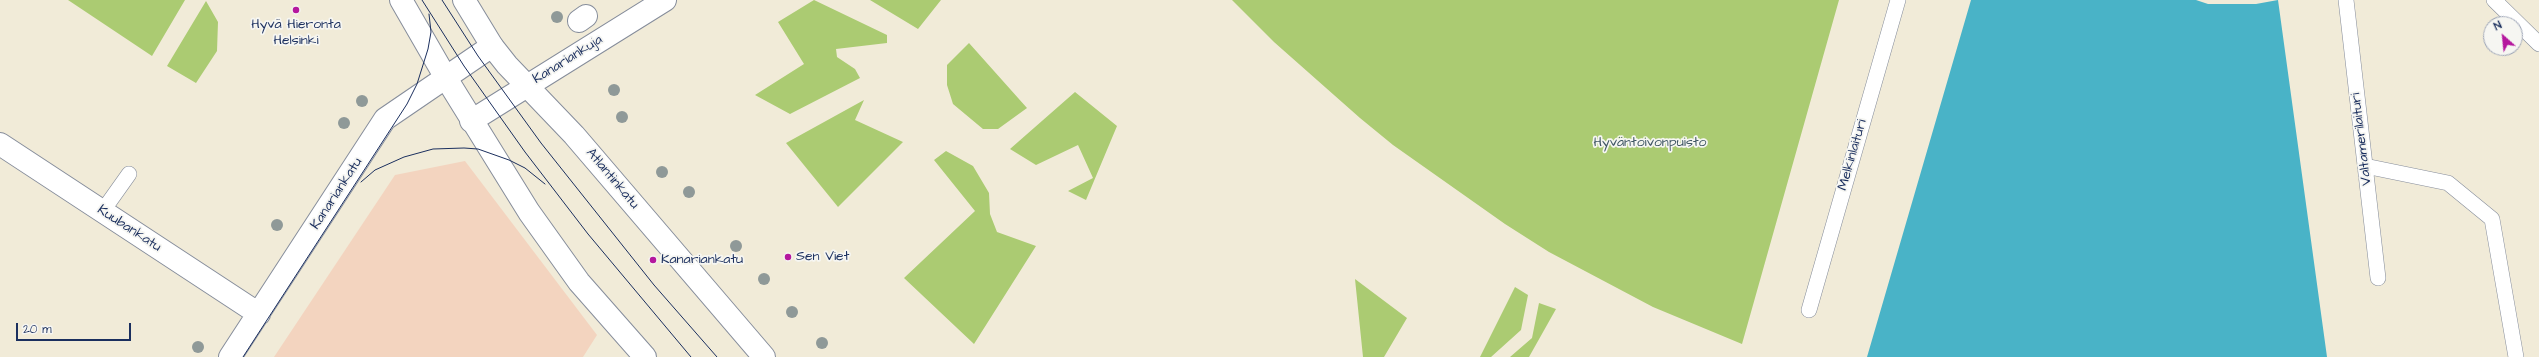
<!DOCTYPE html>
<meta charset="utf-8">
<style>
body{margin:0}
#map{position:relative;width:2539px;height:357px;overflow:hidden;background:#f1ebd8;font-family:"Architects Daughter",sans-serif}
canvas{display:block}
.north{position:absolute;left:2483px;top:16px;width:40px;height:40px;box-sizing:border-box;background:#f6f6f2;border:1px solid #9ea6b7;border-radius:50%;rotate:333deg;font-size:11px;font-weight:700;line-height:16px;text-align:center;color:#1b2f5e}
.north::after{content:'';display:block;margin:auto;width:14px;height:18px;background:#b5179e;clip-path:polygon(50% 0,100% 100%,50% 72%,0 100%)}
.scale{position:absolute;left:16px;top:323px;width:115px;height:18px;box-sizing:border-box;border:2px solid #1b2f5e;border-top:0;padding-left:5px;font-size:12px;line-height:14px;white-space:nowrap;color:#1b2f5e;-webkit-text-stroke:3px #f6f6f2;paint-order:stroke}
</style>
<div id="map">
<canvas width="2539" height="357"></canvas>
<div class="north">N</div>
<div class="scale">20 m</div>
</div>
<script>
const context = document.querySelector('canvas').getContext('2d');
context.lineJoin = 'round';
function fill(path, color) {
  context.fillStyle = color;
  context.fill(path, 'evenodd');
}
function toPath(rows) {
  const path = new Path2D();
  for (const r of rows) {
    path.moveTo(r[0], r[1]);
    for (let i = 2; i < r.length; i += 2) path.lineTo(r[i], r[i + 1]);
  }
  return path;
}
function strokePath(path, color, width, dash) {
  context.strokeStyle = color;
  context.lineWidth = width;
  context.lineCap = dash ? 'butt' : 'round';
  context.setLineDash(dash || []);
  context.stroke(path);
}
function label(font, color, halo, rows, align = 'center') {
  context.font = font + ' "Architects Daughter",sans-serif';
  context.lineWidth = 3.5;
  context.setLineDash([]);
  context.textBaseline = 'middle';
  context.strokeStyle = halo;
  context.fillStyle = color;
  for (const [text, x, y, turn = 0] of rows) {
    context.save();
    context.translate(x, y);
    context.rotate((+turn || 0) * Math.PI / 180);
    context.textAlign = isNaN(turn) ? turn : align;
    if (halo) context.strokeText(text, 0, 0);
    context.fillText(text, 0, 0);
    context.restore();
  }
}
const built = toPath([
 [465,161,597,335,583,357,274,357,395,175]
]);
const green = toPath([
 [68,0,185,0,152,56],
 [814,0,887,35,887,43,836,49,837,57,855,69,860,78,790,114,755,95,804,64,778,22],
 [870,0,941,0,918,29],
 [1232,0,1839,0,1742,344,1653,307,1549,252,1505,224,1393,145,1360,118,1274,42],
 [206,1,218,22,217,51,196,83,167,66],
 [969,43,1027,108,998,129,983,129,953,104,947,85,947,65],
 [1075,92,1117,126,1086,200,1068,191,1093,178,1078,145,1036,165,1010,149],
 [864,100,855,120,903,142,838,207,786,143],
 [946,151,973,166,989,193,990,214,997,232,1036,246,974,344,904,278,975,211,934,160],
 [1355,279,1407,318,1384,357,1363,357],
 [1515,287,1528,295,1521,330,1491,357,1480,357],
 [1539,303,1556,309,1529,357,1510,357,1532,338]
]);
const water = toPath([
 [1971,0,2196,0,2208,4,2256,4,2278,0,2327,357,1867,357]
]);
const service = toPath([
 [2346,0,2378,278],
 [2494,0,2539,44],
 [2365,166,2448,183,2492,219,2516,357],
 [102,212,129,174],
 [1809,310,1898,0]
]);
const pedestrian = toPath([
 [579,21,586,16]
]);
const minor = toPath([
 [471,121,665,0],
 [0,144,259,314],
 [230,357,385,119,492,46]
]);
const tertiary = toPath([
 [401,0,446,78,529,212,579,282,645,357],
 [464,0,492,46,507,65,574,135,764,357]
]);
const tram = toPath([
 [422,0,464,66,525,152,588,234,691,357],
 [442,0,478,56,541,143,654,285,717,357],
 [361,182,375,170,404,157,433,149,464,148,478,149,509,160,525,168,545,184],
 [243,357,407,104,417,84,428,49,431,32,429,14]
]);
const trees = [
 [557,17],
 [614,90],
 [362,101],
 [622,117],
 [344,123],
 [662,172],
 [689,192],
 [277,225],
 [736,246],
 [764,279],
 [792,312],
 [822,343],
 [198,347]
];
const markers = [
 [296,10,4,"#b5179e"],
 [788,257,4,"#b5179e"],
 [653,260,4,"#b5179e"]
];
const poiNames = [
 ["Hyvä Hieronta",296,25,"center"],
 ["Helsinki",296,41,"center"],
 ["Sen Viet",796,257],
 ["Kanariankatu",661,260]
];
const streetNames = [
 ["Kanariankuja",568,60,-32],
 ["Valtamerilaituri",2362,139,-97],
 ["Melkinlaituri",1853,155,-74],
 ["Atlantinkatu",612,179,50],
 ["Kanariankatu",337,194,-57],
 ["Kuubankatu",129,229,33]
];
const parkNames = [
 ["Hyväntoivonpuisto",1650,143]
];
fill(built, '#f3d4bf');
fill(green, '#abcb72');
fill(water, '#49b3c7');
strokePath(service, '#868d9b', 16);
strokePath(pedestrian, '#868d9b', 24);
strokePath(minor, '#868d9b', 24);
strokePath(tertiary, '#868d9b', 24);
strokePath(service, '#fff', 15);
strokePath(pedestrian, '#fff', 22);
strokePath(minor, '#fff', 22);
strokePath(tertiary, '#fff', 22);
strokePath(tram, '#1b2f5e', 1);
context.fillStyle = '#8f9998';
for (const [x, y] of trees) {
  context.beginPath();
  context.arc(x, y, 6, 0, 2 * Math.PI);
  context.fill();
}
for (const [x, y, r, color] of markers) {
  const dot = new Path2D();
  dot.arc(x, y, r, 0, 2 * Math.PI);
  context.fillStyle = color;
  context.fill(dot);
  strokePath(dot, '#f6f6f2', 1.5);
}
label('14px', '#1b2f5e', '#f6f6f2', poiNames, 'left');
label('14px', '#1b2f5e', '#f6f6f2', streetNames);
label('14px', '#3f5663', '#f6f6f2', parkNames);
</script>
